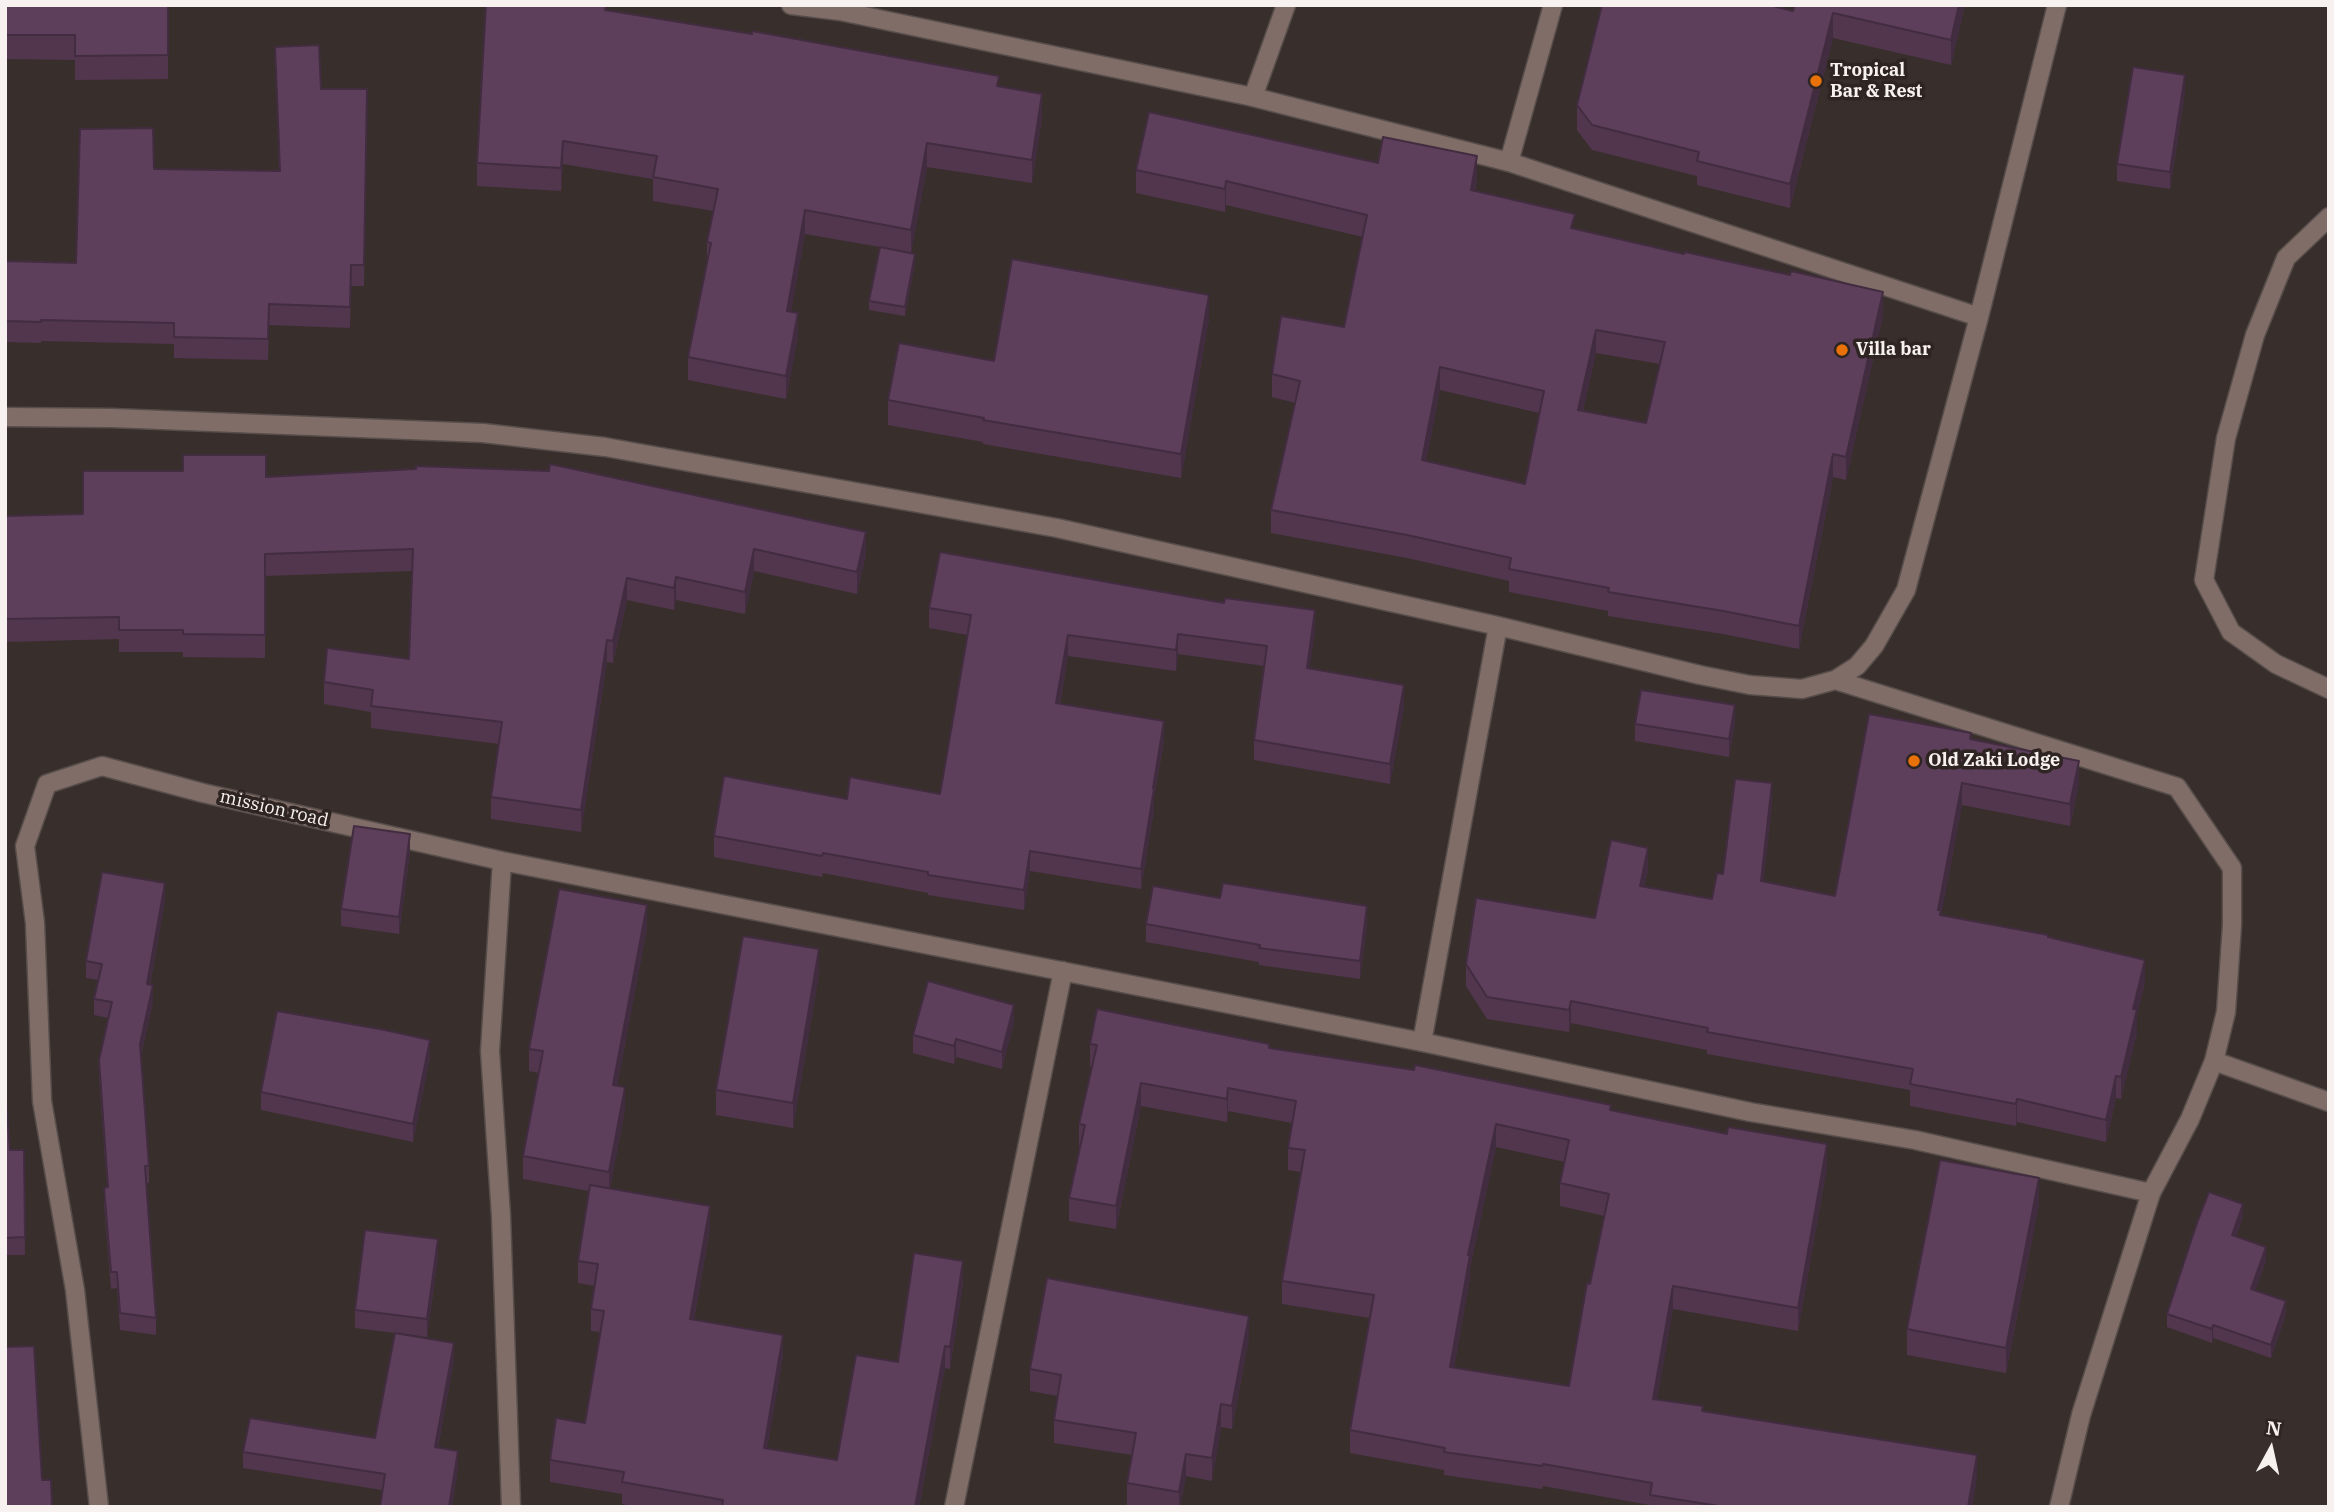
<!DOCTYPE html>
<style>
body{margin:0}
#map{position:relative;width:2334px;height:1512px;overflow:hidden;background:#382f2c;font-family:"IBM Plex Serif",serif}
canvas{display:block}
.frame{position:absolute;inset:0;border:7px solid #f7f1ef;pointer-events:none}
.north{position:absolute;left:2236px;top:1414px;width:70px;height:70px;-webkit-text-stroke:5px #2e2522;paint-order:stroke;rotate:8deg;font-size:19px;font-weight:700;line-height:28px;text-align:center;color:#f7f1ef}
.north::after{content:'';display:block;margin:auto;width:24px;height:32px;background:#f7f1ef;clip-path:polygon(50% 0,100% 100%,50% 72%,0 100%)}
</style>
<div id="map">
<canvas width="2334" height="1512"></canvas>
<div class="frame"></div>
<div class="north">N</div>
</div>
<script>
const context = document.querySelector('canvas').getContext('2d');
context.lineJoin = 'round';
function toPath(rows) {
  const path = new Path2D();
  for (const r of rows) {
    path.moveTo(r[0], r[1]);
    for (let i = 2; i < r.length; i += 2) path.lineTo(r[i], r[i + 1]);
  }
  return path;
}
function strokePath(path, color, width, dash) {
  context.strokeStyle = color;
  context.lineWidth = width;
  context.lineCap = dash ? 'butt' : 'round';
  context.setLineDash(dash || []);
  context.stroke(path);
}
function fill(path, color) {
  context.fillStyle = color;
  context.fill(path, 'evenodd');
}
function label(font, color, halo, rows, align = 'center') {
  context.font = font + ' "IBM Plex Serif",serif';
  context.lineWidth = 7;
  context.setLineDash([]);
  context.textBaseline = 'middle';
  context.strokeStyle = halo;
  context.fillStyle = color;
  for (const [text, x, y, turn = 0] of rows) {
    context.save();
    context.translate(x, y);
    context.rotate((+turn || 0) * Math.PI / 180);
    context.textAlign = isNaN(turn) ? turn : align;
    if (halo) context.strokeText(text, 0, 0);
    context.fillText(text, 0, 0);
    context.restore();
  }
}
const service = toPath([
 [2329,217,2286,258,2255,335,2226,438,2204,580,2231,632,2276,664,2329,689]
]);
const minor = toPath([
 [791,5,840,11,1253,97,1509,162,1979,317],
 [1253,97,1286,5],
 [1509,162,1553,5],
 [5,417,112,418,483,433,605,447,1057,528,1498,626,1700,675,1750,685,1802,689,1835,680,1857,666,1874,646,1906,590,1979,317,2057,5],
 [1835,680,2177,787,2232,868,2232,925,2226,1012,2214,1061,2190,1119,2151,1193,2081,1415,2059,1507],
 [1422,1042,1498,626],
 [2214,1061,2329,1102],
 [99,1507,75,1290,42,1101,35,923,25,846,47,784,102,766,203,793,502,861],
 [511,1507,501,1216,490,1051,502,861,1422,1042,1750,1112,1915,1140,2151,1193],
 [954,1507,1063,971]
]);
const wall = toPath([
 [5,5,168,5,168,79,75,80,75,60,5,59],
 [1795,5,1965,5,1951,65,1833,38,1790,208,1697,185,1697,176,1592,150,1577,130,1577,105,1793,11],
 [606,11,999,87,1042,117,1032,183,927,167,911,253,915,263,905,316,869,310,869,301,880,247,805,234,791,311,798,336,786,399,688,380,688,357,707,262,707,242,714,211,653,201,653,179,563,164,561,191,477,186,477,163],
 [275,47,321,89,367,89,364,286,351,286,350,328,269,325,268,360,174,358,174,344,41,341,41,343,5,342,5,261,76,263,154,169,279,171],
 [2185,93,2170,189,2117,181,2117,164],
 [1378,163,1477,179,1475,191,1575,229,1883,315,1846,480,1833,477,1799,649,1723,634,1608,616,1608,611,1509,592,1509,581,1407,558,1271,533,1271,510,1295,403,1272,397,1272,374,1344,327,1363,237,1226,205,1225,212,1136,193,1136,170],
 [1596,353,1660,364,1646,423,1583,411],
 [1440,390,1539,413,1525,484,1426,461],
 [1209,319,1181,478,983,444,983,442,888,425,888,400,994,361],
 [266,477,866,554,857,594,754,571,745,614,676,600,674,610,627,600,613,663,607,662,581,832,491,819,491,797,499,744,371,728,371,712,324,704,324,682,409,659,412,571,265,576,265,658,183,657,183,652,119,652,119,639,5,642,5,516,83,514],
 [929,608,1315,631,1309,668,1404,706,1390,784,1254,760,1254,740,1264,666,1178,654,1176,671,1068,656,1060,704,1164,741,1154,798,1154,809,1141,889,1030,871,1024,910,928,895,928,893,823,873,822,877,714,857,714,836,847,799,940,794,968,635,929,628],
 [1735,723,1729,757,1635,741,1635,724],
 [1971,740,2079,783,2070,826,1962,805,1941,915,2048,937,2145,982,2137,1015,2137,1032,2121,1099,2116,1098,2106,1142,2017,1122,2016,1126,1910,1106,1910,1090,1707,1054,1707,1050,1571,1023,1569,1032,1487,1019,1466,986,1466,964,1595,918,1648,870,1644,887,1712,899,1723,874,1772,805,1763,882,1835,896],
 [410,852,399,934,341,926,341,909],
 [1220,898,1367,924,1360,979,1259,965,1259,962,1146,942,1146,924],
 [165,900,150,985,153,1002,141,1056,149,1166,149,1183,146,1183,156,1318,156,1335,120,1330,117,1288,111,1289,104,1204,104,1188,107,1187,99,1076,99,1060,108,1018,94,1015,94,999,98,980,86,978,86,961],
 [647,928,617,1086,625,1110,610,1188,710,1228,694,1320,783,1356,767,1448,837,1460,898,1362,963,1283,950,1369,945,1368,919,1507,636,1507,622,1504,622,1494,550,1482,550,1460,585,1423,600,1332,591,1331,591,1309,595,1286,578,1283,578,1261,589,1191,523,1179,523,1156,539,1073,529,1071,529,1049],
 [819,974,793,1128,716,1115,716,1090],
 [1014,1022,1002,1069,956,1057,954,1064,913,1053,913,1035],
 [1090,1044,1269,1048,1611,1110,1827,1167,1798,1331,1673,1309,1657,1399,1977,1478,1972,1507,1650,1507,1650,1505,1543,1486,1542,1489,1444,1475,1444,1470,1350,1453,1350,1430,1370,1318,1282,1304,1282,1281,1301,1172,1288,1170,1288,1148,1292,1123,1228,1111,1227,1122,1141,1106,1116,1229,1069,1221,1069,1198,1080,1147,1079,1147,1079,1124,1092,1067,1090,1066],
 [1496,1147,1565,1162,1560,1183,1560,1206,1605,1216,1569,1386,1454,1368,1470,1278,1470,1268],
 [430,1057,413,1142,261,1110,261,1092],
 [5,1085,10,1150,24,1150,25,1255,5,1255],
 [2039,1204,2006,1373,1907,1355,1907,1329],
 [2243,1217,2236,1237,2266,1261,2255,1291,2286,1314,2271,1358,2213,1338,2212,1343,2167,1327,2167,1314],
 [438,1257,427,1337,397,1333,454,1360,438,1448,458,1468,452,1507,380,1507,382,1490,243,1468,243,1452,375,1438,395,1333,355,1328,355,1310],
 [1249,1338,1232,1429,1221,1427,1212,1481,1186,1476,1180,1507,1135,1507,1127,1505,1127,1483,1132,1455,1054,1443,1054,1420,1058,1396,1030,1391,1030,1369]
]);
const shadedWall = toPath([
 [1959,5,1965,5,1951,65,1951,40],
 [1833,13,1833,38,1790,208,1790,184],
 [2185,75,2185,93,2170,189,2170,172],
 [1042,94,1042,117,1032,183,1032,160],
 [563,141,563,164,561,191,561,168],
 [927,143,927,167,911,253,911,230],
 [1477,156,1477,179,1471,213,1471,190],
 [1226,181,1226,205,1225,212,1225,189],
 [805,210,805,234,787,334,787,311],
 [915,254,915,263,905,316,905,307],
 [1883,292,1883,315,1846,480,1846,457],
 [1209,295,1209,319,1181,478,1181,454],
 [798,313,798,336,786,399,786,376],
 [1596,330,1596,353,1578,433,1578,410],
 [1440,367,1440,390,1422,484,1422,460],
 [1833,454,1833,477,1799,649,1799,626],
 [866,532,866,554,857,594,857,572],
 [754,549,754,571,745,614,745,592],
 [676,577,676,600,674,610,674,588],
 [627,578,627,600,613,663,613,641],
 [1315,610,1315,631,1307,688,1307,668],
 [1178,634,1178,654,1176,671,1176,650],
 [1068,635,1068,656,1056,723,1056,703],
 [607,640,607,662,581,832,581,810],
 [1404,685,1404,706,1390,784,1390,764],
 [1735,705,1735,723,1729,757,1729,739],
 [1164,721,1164,741,1154,798,1154,809,1141,889,1141,869],
 [2079,761,2079,783,2070,826,2070,804],
 [1772,783,1772,805,1761,904,1761,881],
 [1962,783,1962,805,1941,917,1938,910],
 [410,834,410,852,399,934,399,917],
 [1648,848,1648,870,1640,908,1640,886],
 [1030,851,1030,871,1024,910,1024,890],
 [165,883,165,900,147,1000,147,984],
 [647,905,647,928,613,1108,613,1085],
 [1367,906,1367,924,1360,979,1360,961],
 [819,949,819,974,793,1128,793,1103],
 [2145,960,2145,982,2137,1015,2137,1032,2121,1099,2121,1077,2133,1009],
 [153,985,153,1002,140,1060,140,1044],
 [1571,1001,1571,1023,1569,1032,1569,1010],
 [1014,1005,1014,1022,1002,1069,1002,1052],
 [956,1039,956,1057,954,1064,954,1046],
 [430,1040,430,1057,413,1142,413,1124],
 [2116,1076,2116,1098,2106,1142,2106,1120],
 [1141,1083,1141,1106,1116,1229,1116,1206],
 [625,1087,625,1110,609,1195,609,1172],
 [1228,1088,1228,1111,1227,1122,1227,1099],
 [2017,1099,2017,1122,2016,1126,2016,1104],
 [1496,1124,1496,1147,1470,1268,1470,1278,1450,1390,1450,1367,1468,1255],
 [1827,1144,1827,1167,1798,1331,1798,1308],
 [2039,1178,2039,1204,2006,1373,2006,1348],
 [2243,1204,2243,1217,2232,1249,2232,1235],
 [710,1206,710,1228,690,1341,690,1319],
 [438,1239,438,1257,427,1337,427,1319],
 [2266,1247,2266,1261,2251,1302,2251,1289],
 [963,1261,963,1283,950,1369,950,1347],
 [1673,1286,1673,1309,1653,1422,1653,1399],
 [2286,1301,2286,1314,2271,1358,2271,1345],
 [1249,1316,1249,1338,1232,1429,1232,1406],
 [2213,1325,2213,1338,2212,1343,2212,1329],
 [783,1335,783,1356,764,1469,764,1448],
 [454,1343,454,1360,435,1464,435,1447],
 [945,1346,945,1368,919,1507,915,1507],
 [1221,1404,1221,1427,1212,1481,1212,1458],
 [458,1451,458,1468,452,1507,449,1507],
 [1186,1454,1186,1476,1180,1507,1179,1507,1179,1492],
 [1977,1455,1977,1478,1972,1507,1968,1507]
]);
const building = toPath([
 [5,5,168,5,168,55,75,56,75,35,5,35,5,5],
 [486,5,606,5,605,10,752,34,752,31,999,76,997,86,1042,94,1032,160,927,143,911,230,805,210,787,311,798,313,786,376,688,357,711,243,707,242,718,189,653,177,657,156,563,141,561,168,477,163,486,5],
 [1602,5,1769,5,1793,11,1795,5,1959,5,1951,40,1833,13,1790,184,1697,161,1699,152,1592,125,1577,105,1602,5],
 [319,45,321,89,367,89,364,265,351,265,350,307,269,304,268,339,174,337,174,323,41,320,41,322,5,321,5,261,76,263,80,129,153,128,154,169,280,171,275,47,319,45],
 [2133,67,2185,75,2170,172,2117,164,2133,67],
 [1149,112,1378,163,1383,137,1477,156,1471,190,1575,214,1571,228,1684,254,1685,252,1790,275,1791,271,1883,292,1846,457,1833,454,1799,626,1723,611,1608,592,1609,588,1509,569,1511,558,1407,535,1271,510,1300,381,1272,374,1281,316,1344,327,1367,215,1226,181,1225,189,1136,170,1149,112],
 [1596,330,1665,342,1646,423,1578,410,1596,330],
 [1440,367,1544,391,1525,484,1422,460,1440,367],
 [880,247,915,254,905,307,869,301,880,247],
 [1012,259,1209,295,1181,454,983,420,984,418,888,400,899,343,994,361,1012,259],
 [183,455,266,455,266,477,416,469,416,466,549,471,550,464,866,532,857,572,754,549,745,592,676,577,674,588,627,578,613,641,607,640,581,810,491,797,502,722,371,706,373,690,324,682,327,648,409,659,413,549,265,554,265,635,183,634,183,630,119,630,119,617,5,619,5,516,83,514,83,471,183,471,183,455],
 [940,552,1224,603,1225,598,1315,610,1307,668,1404,685,1390,764,1254,740,1267,646,1178,634,1176,650,1068,635,1056,703,1164,721,1153,788,1154,789,1141,869,1030,851,1024,890,928,875,928,872,823,853,822,856,714,836,724,776,847,799,850,777,940,794,971,615,929,608,940,552],
 [1641,690,1735,705,1729,739,1635,724,1641,690],
 [1869,714,1971,733,1970,739,2079,761,2070,804,1962,783,1938,910,1941,910,1940,915,2048,935,2048,937,2145,960,2133,1009,2137,1009,2121,1077,2116,1076,2106,1120,2017,1099,2016,1104,1910,1084,1913,1069,1707,1032,1708,1028,1571,1001,1569,1010,1487,997,1466,964,1476,898,1595,918,1611,840,1648,848,1640,886,1712,899,1717,873,1723,874,1735,779,1772,783,1761,881,1835,896,1869,714],
 [354,826,410,834,399,917,341,909,354,826],
 [102,872,165,883,147,984,153,985,140,1044,149,1166,145,1166,156,1318,120,1313,117,1272,111,1272,104,1188,108,1187,99,1060,112,1002,94,999,102,964,86,961,102,872],
 [1223,883,1367,906,1360,961,1259,948,1260,945,1146,924,1153,886,1220,898,1223,883],
 [559,889,647,905,613,1085,625,1087,609,1172,523,1156,543,1051,529,1049,559,889],
 [743,936,819,949,793,1103,716,1090,743,936],
 [928,981,1014,1005,1002,1052,956,1039,954,1046,913,1035,928,981],
 [1097,1009,1269,1044,1269,1048,1414,1070,1415,1065,1611,1105,1610,1110,1727,1134,1728,1127,1827,1144,1798,1308,1673,1286,1653,1399,1703,1406,1702,1411,1977,1455,1968,1507,1725,1507,1650,1495,1652,1483,1543,1464,1542,1466,1444,1452,1445,1448,1350,1430,1374,1295,1282,1281,1305,1150,1288,1148,1296,1101,1228,1088,1227,1099,1141,1083,1116,1206,1069,1198,1085,1125,1079,1124,1097,1045,1090,1044,1097,1009],
 [1496,1124,1569,1140,1560,1183,1609,1194,1590,1284,1587,1283,1569,1386,1450,1367,1470,1255,1468,1255,1496,1124],
 [277,1011,385,1030,430,1040,413,1124,261,1092,277,1011],
 [5,1085,10,1150,24,1150,25,1237,5,1238,5,1085],
 [1940,1160,2039,1178,2006,1348,1907,1329,1940,1160],
 [590,1185,710,1206,690,1319,783,1335,764,1448,837,1460,856,1355,898,1362,914,1253,963,1261,950,1347,945,1346,915,1507,722,1507,723,1500,622,1482,624,1472,550,1460,556,1418,585,1423,604,1311,591,1309,598,1264,578,1261,590,1185],
 [2209,1192,2243,1204,2232,1235,2266,1247,2251,1289,2286,1301,2271,1345,2213,1325,2212,1329,2167,1314,2197,1223,2209,1192],
 [365,1230,438,1239,427,1319,355,1310,365,1230],
 [1047,1278,1249,1316,1232,1406,1221,1404,1212,1458,1186,1454,1179,1492,1127,1483,1136,1433,1054,1420,1061,1375,1030,1369,1047,1278],
 [395,1333,454,1343,435,1447,458,1451,449,1507,380,1507,385,1474,243,1452,250,1418,375,1438,395,1333],
 [34,1346,42,1480,51,1480,52,1507,5,1507,5,1347,34,1346]
]);
const markers = [
 [1816,81,7,"#e8710a"],
 [1842,350,7,"#e8710a"],
 [1914,761,7,"#e8710a"]
];
const poiNames = [
 ["Tropical",1830,71],
 ["Bar & Rest",1830,92],
 ["Villa bar",1856,350],
 ["Old Zaki Lodge",1928,761]
];
const streetNames = [
 ["mission road",274,809,13]
];
strokePath(service, '#574e4b', 21);
strokePath(minor, '#574e4b', 21);
strokePath(service, '#816d67', 18);
strokePath(minor, '#816d67', 18);
fill(wall, '#51364e');
fill(shadedWall, '#422c40');
fill(building, '#5e3f5b');
strokePath(building, '#422c40', 2);
for (const [x, y, r, color] of markers) {
  const dot = new Path2D();
  dot.arc(x, y, r, 0, 2 * Math.PI);
  context.fillStyle = color;
  context.fill(dot);
  strokePath(dot, '#2e2522', 2.5);
}
label('bold 18px', '#f7f1ef', '#2e2522', poiNames, 'left');
label('18px', '#f7f1ef', '#2e2522', streetNames);
</script>
